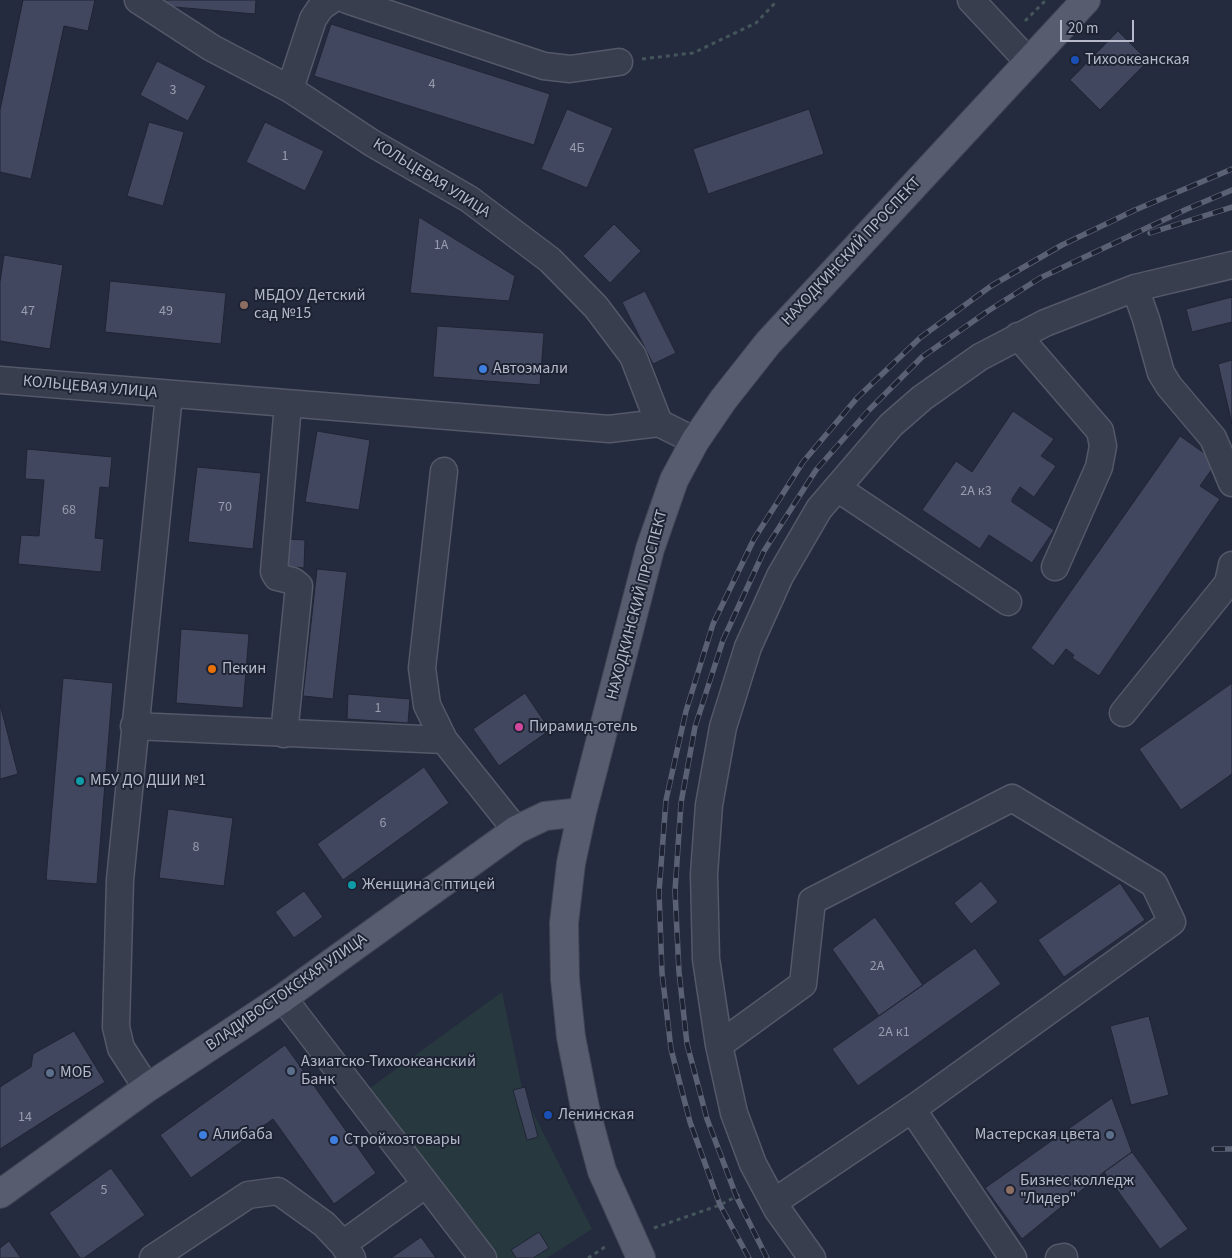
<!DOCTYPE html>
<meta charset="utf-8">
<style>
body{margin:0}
#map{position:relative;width:1232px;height:1258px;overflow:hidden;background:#252b3e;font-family:"Source Sans 3",sans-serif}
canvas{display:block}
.scale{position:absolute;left:1060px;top:20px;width:74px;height:22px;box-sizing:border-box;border:2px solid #b5b9c9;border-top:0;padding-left:6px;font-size:15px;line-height:18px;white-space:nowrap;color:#b5b9c9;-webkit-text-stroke:4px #1e2333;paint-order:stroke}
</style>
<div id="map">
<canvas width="1232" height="1258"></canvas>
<div class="scale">20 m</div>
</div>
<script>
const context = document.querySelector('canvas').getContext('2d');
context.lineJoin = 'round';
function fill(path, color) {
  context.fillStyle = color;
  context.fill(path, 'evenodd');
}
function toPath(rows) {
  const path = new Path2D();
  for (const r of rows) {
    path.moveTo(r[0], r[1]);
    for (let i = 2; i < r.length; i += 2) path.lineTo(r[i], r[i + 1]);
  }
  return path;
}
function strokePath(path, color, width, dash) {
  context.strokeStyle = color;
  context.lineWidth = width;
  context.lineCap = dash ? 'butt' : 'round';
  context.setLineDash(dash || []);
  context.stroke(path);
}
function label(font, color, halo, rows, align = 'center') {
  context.font = font + ' "Source Sans 3",sans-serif';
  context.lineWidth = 4;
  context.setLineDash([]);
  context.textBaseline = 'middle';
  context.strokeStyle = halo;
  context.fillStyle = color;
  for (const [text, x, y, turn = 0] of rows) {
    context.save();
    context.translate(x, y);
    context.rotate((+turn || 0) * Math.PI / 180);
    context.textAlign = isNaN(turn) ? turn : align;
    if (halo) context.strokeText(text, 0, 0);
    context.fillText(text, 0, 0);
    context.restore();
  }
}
const green = toPath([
 [502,992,523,1093,592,1229,547,1258,498,1258,366,1091]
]);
const building = toPath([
 [23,0,95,0,88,31,64,26,31,179,0,172,0,110,23,0],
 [163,0,256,0,255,14,163,6,163,0],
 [331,24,550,94,534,145,314,76,331,24],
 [1118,31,1148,61,1100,110,1070,80,1118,31],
 [157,61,206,86,188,121,140,95,157,61],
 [567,109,613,128,587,188,541,169,567,109],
 [809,109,824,154,708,194,693,149,809,109],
 [149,122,184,132,163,206,127,196,149,122],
 [265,122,324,151,305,191,246,162,265,122],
 [419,217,515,276,509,301,410,293,419,217],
 [614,224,641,251,610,283,583,256,614,224],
 [4,255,63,265,50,349,0,341,0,282,4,255],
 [110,281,226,293,221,344,105,332,110,281],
 [645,291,676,353,653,364,622,302,645,291],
 [1232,297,1232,322,1192,332,1186,309,1232,297],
 [437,326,544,333,540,385,433,377,437,326],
 [1232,360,1232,424,1218,364,1232,360],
 [1013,411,1054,439,1041,456,1056,466,1034,497,1020,487,1012,499,1012,502,1054,530,1032,563,989,535,980,549,922,510,956,461,972,472,1013,411],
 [317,431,370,440,359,510,305,502,317,431],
 [1180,436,1217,462,1200,486,1220,499,1099,676,1072,658,1074,655,1066,649,1053,666,1031,648,1180,436],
 [27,449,112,457,109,488,100,487,95,538,104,539,101,572,18,564,21,535,39,536,44,480,25,479,27,449],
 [197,467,261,473,253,549,188,542,197,467],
 [285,539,305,540,304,568,283,566,285,539],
 [317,569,347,572,333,699,303,696,317,569],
 [181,629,249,634,243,708,176,703,181,629],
 [63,678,113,683,97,884,46,880,63,678],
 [1232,683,1232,774,1181,810,1139,749,1232,683],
 [525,693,550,730,499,766,473,729,525,693],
 [348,694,410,699,408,723,347,719,348,694],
 [0,704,18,774,0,779,0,704],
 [424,767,449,803,343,880,317,844,424,767],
 [168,809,233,818,224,886,159,878,168,809],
 [981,881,998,902,971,924,954,903,981,881],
 [1120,883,1145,920,1064,977,1038,940,1120,883],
 [304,891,323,917,294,938,275,912,304,891],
 [875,917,923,985,879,1016,832,949,875,917],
 [975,948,1001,984,858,1086,832,1049,975,948],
 [1149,1016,1169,1095,1131,1105,1110,1026,1149,1016],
 [74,1031,105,1082,0,1149,0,1087,31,1067,33,1054,74,1031],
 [285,1045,376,1173,334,1204,273,1119,191,1178,160,1135,285,1045],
 [525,1087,538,1137,527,1140,513,1090,525,1087],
 [1112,1098,1132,1152,1104,1172,1022,1239,985,1188,1112,1098],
 [1132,1152,1188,1229,1160,1249,1104,1172,1132,1152],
 [111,1168,145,1215,84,1258,80,1258,49,1213,111,1168],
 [539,1232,549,1248,533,1258,516,1258,511,1250,539,1232],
 [421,1237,436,1258,391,1258,421,1237],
 [9,1241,21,1258,0,1258,0,1248,9,1241]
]);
const path = toPath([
 [1025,21,1046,0],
 [642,59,693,53,756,23,775,3,775,0],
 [654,1228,720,1205,741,1194],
 [588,1258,608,1245]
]);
const minor = toPath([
 [138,0,212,48,290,89,372,143,469,199,550,260,596,307,633,356,659,423],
 [347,0,544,66,570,69,619,62],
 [971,0,1028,61],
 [290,89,313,19,321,7,331,0],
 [1135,288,1146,319,1161,373,1169,386,1213,438,1232,483],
 [1018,336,1100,431,1103,446,1099,467,1055,567],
 [0,380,609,429,659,423,695,441],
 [837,488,1008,602],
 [1123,713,1228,583,1232,565],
 [134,726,444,740,516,830],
 [284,734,299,586,293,581,277,577,274,572,288,404],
 [444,740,427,705,422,668,444,471],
 [283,998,483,1258],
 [719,1045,803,984,812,901,1012,798,1154,884,1172,922,918,1105,774,1202],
 [147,1088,121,1048,116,1027,120,880,169,395],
 [912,1109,1013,1258],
 [153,1258,248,1195,278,1191,324,1224,343,1244],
 [352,1258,343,1244,426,1184],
 [812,1258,777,1209,753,1164,734,1113,719,1045,706,959,704,874,709,805,723,727,748,647,780,576,819,509,891,425,922,398,980,357,1045,323,1135,288,1232,265],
 [1059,1258,1064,1257]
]);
const major = toPath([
 [0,1194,147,1088,283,998,516,830,545,816,582,812],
 [641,1258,602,1171,585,1108,571,1037,565,979,564,923,571,863,582,812,650,549,674,480,695,441,723,400,768,343,1086,0]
]);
const rail = toPath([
 [1150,233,1232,207],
 [1214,1149,1232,1149],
 [749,1258,720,1205,690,1122,671,1049,662,973,659,892,666,800,686,711,713,624,754,539,803,462,857,398,921,337,991,286,1062,245,1135,210,1232,169],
 [767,1258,737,1198,707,1119,687,1044,679,972,675,891,681,803,695,727,723,640,764,551,816,470,869,410,922,357,988,311,1040,278,1187,209,1232,190]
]);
const markers = [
 [1075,60,5,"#1a4fb4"],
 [244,305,5,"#8d6e63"],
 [483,369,5,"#3f7fe0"],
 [212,669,5,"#e8710a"],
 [519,727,5,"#d1479c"],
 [80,781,5,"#0f9aa8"],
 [352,885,5,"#0f9aa8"],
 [291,1071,5,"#5c6f8a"],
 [50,1073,5,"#5c6f8a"],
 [548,1115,5,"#1a4fb4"],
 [203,1135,5,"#3f7fe0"],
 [1110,1135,5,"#5c6f8a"],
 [334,1140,5,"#3f7fe0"],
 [1010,1190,5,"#8d6e63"]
];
const numberNames = [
 ["4",432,85],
 ["3",173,91],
 ["4Б",577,149],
 ["1",285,157],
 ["1А",441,246],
 ["47",28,312],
 ["49",166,312],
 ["2А к3",976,492],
 ["70",225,508],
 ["68",69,511],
 ["1",378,709],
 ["6",383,824],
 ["8",196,848],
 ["2А",877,967],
 ["2А к1",894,1033],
 ["14",25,1118],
 ["5",104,1191]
];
const poiNames = [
 ["Тихоокеанская",1085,60],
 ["МБДОУ Детский",254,296],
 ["сад №15",254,314],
 ["Автоэмали",493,369],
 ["Пекин",222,669],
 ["Пирамид-отель",529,727],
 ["МБУ ДО ДШИ №1",90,781],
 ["Женщина с птицей",362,885],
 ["Азиатско-Тихоокеанский",301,1062],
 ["Банк",301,1080],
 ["МОБ",60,1073],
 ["Ленинская",558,1115],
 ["Алибаба",213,1135],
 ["Мастерская цвета",1100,1135,"right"],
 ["Стройхозтовары",344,1140],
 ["Бизнес колледж",1020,1181],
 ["\"Лидер\"",1020,1199]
];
const streetNames = [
 ["КОЛЬЦЕВАЯ УЛИЦА",431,179,32],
 ["НАХОДКИНСКИЙ ПРОСПЕКТ",852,252,-47],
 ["КОЛЬЦЕВАЯ УЛИЦА",90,388,5],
 ["НАХОДКИНСКИЙ ПРОСПЕКТ",638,605,-75],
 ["ВЛАДИВОСТОКСКАЯ УЛИЦА",287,993,-35]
];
fill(green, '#27383f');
fill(building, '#41475e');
strokePath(building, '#202535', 1);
strokePath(minor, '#545969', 29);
strokePath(major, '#424757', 30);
strokePath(path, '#45555c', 3, [4, 4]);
strokePath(minor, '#393e4e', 26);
strokePath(major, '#575d6e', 28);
strokePath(rail, '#5b6175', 5.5);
strokePath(rail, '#1e2333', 4, [11]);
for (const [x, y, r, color] of markers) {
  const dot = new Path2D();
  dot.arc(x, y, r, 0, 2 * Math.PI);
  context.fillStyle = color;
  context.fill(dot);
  strokePath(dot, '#1e2333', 2);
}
label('14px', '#989cae', null, numberNames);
label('16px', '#b5b9c9', '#1e2333', poiNames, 'left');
label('16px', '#b5b9c9', '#1e2333', streetNames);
</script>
